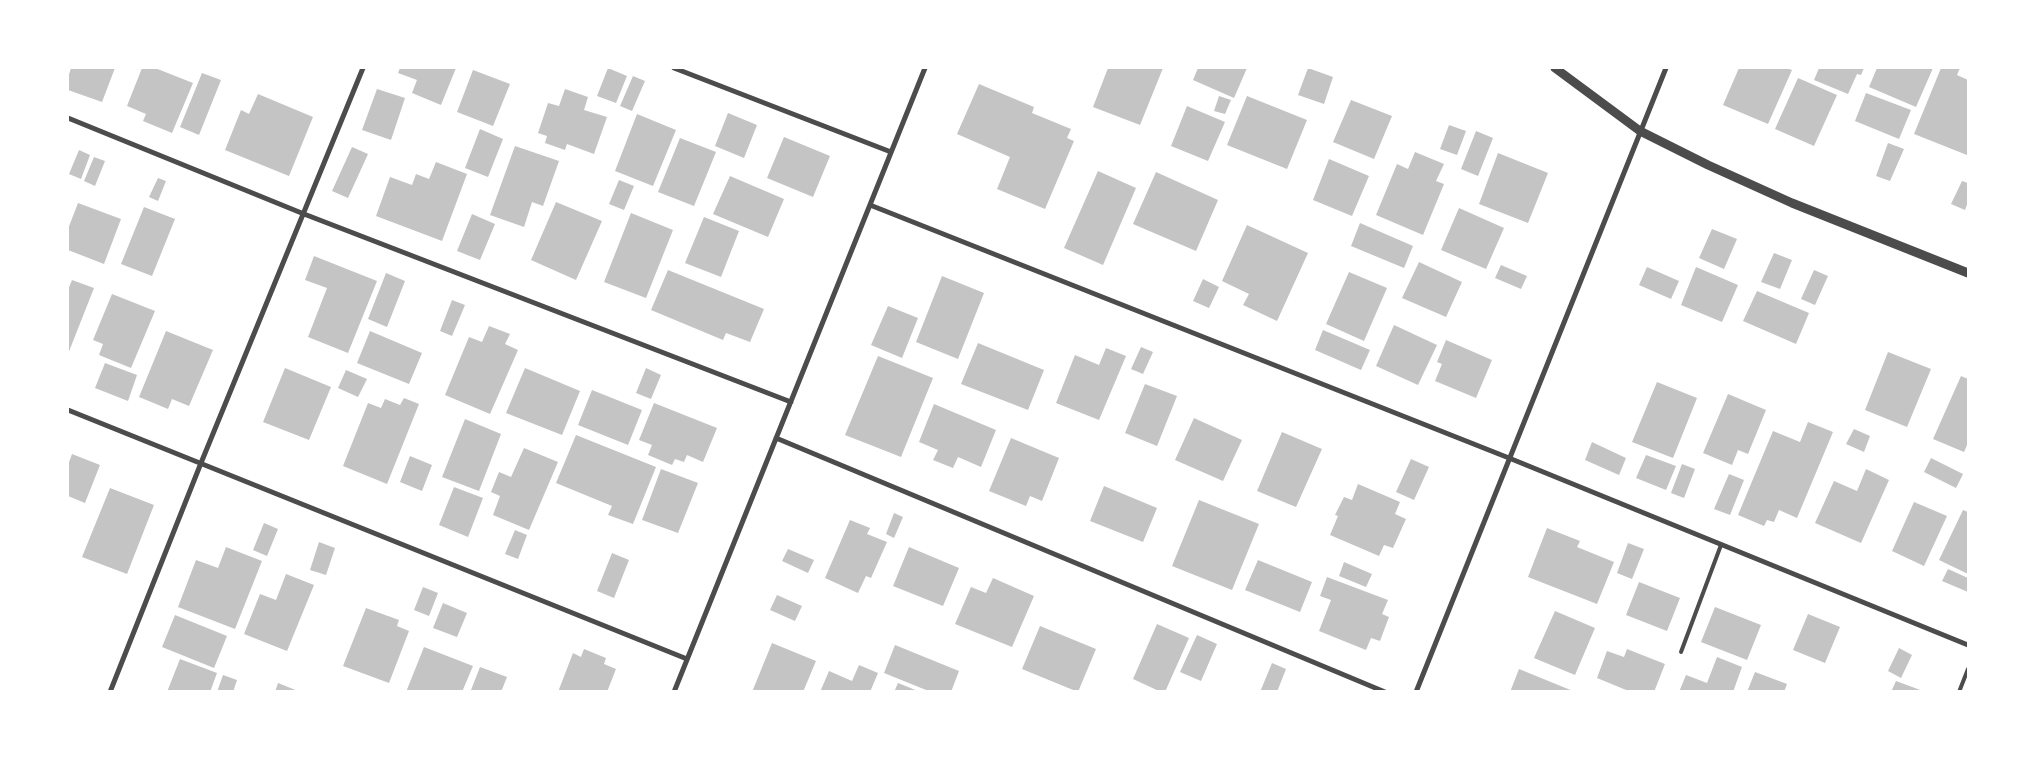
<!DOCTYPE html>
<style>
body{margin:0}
#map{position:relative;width:2036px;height:759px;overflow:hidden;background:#fff;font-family:Inter,sans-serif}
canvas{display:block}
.frame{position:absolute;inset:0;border:69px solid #fff;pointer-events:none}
</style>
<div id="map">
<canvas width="2036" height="759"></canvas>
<div class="frame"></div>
</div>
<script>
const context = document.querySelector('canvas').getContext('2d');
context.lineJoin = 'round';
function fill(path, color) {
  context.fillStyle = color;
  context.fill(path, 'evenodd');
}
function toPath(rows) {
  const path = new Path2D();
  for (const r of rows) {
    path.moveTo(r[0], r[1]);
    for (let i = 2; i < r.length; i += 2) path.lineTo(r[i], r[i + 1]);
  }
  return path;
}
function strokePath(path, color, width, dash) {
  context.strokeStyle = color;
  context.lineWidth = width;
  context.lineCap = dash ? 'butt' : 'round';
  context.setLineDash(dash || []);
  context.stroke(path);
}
const building = toPath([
 [71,68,115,68,102,102,68,90,68,78],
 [142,68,155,68,193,83,172,133,143,121,146,114,127,106],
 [400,68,456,68,441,105,412,93,417,80,398,73],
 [608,68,627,76,616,103,597,96],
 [1108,68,1163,68,1140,125,1093,107],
 [1198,68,1247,68,1234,98,1193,80],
 [1308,68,1333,77,1324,104,1298,95],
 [1739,68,1786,68,1792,70,1768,124,1723,105],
 [1819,68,1864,68,1861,75,1857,74,1848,94,1814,80],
 [1877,68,1933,68,1916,107,1869,87],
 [1941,68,1960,68,1957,75,1968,80,1968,150,1967,155,1914,134],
 [473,70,510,84,493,126,457,112],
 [202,73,221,80,199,135,180,127],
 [633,76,645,81,632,111,620,106],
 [1798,78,1837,95,1814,146,1775,129],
 [979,84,1034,107,1032,113,1071,129,1067,138,1074,141,1045,209,997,189,1010,157,957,134],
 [377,89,405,98,391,140,362,130],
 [565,89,588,97,584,110,607,117,594,154,567,144,565,150,545,143,547,136,538,133,548,103,559,106],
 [1866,93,1911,110,1899,139,1855,121],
 [258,94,313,117,289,176,225,150,241,110,249,114],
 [1219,96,1231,100,1225,114,1214,111],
 [1247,96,1307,120,1287,169,1227,145],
 [1351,100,1392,116,1374,159,1333,142],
 [1187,106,1225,122,1208,161,1171,146],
 [728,113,757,125,744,158,715,146],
 [637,114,676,130,653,186,615,171],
 [1449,125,1466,131,1457,155,1440,149],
 [480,129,503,139,488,177,465,168],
 [1476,131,1493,138,1478,176,1461,169],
 [784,137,830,156,813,197,767,178],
 [680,138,716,152,694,206,658,192],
 [1888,143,1904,149,1890,181,1876,176],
 [515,146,559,161,543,206,532,202,524,227,490,215],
 [352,147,368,154,348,198,332,191],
 [79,150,90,155,81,179,69,174],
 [1415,152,1444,164,1436,181,1444,184,1423,235,1376,215,1397,164,1408,169],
 [1498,153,1548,173,1528,223,1479,204],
 [94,157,105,161,95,186,84,181],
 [1329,159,1369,176,1352,216,1313,200],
 [436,162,467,174,442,241,376,216,390,177,412,185,416,174,429,179],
 [1098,171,1136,188,1103,265,1064,248],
 [1156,172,1218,200,1196,251,1133,224],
 [730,176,784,199,768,237,713,214],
 [158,178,166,181,158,201,149,197],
 [619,180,634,186,624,210,609,204],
 [1962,181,1968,183,1968,202,1965,210,1951,204],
 [556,202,602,221,576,280,531,260],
 [78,203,121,219,104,264,68,250,68,229],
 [144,207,175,219,152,276,121,264],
 [1459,208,1504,228,1486,269,1441,250],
 [631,213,673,230,646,298,604,282],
 [472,214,495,224,480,260,457,251],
 [704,217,739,231,721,277,685,263],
 [1360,223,1413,246,1404,268,1351,246],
 [1247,225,1308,253,1277,321,1243,305,1249,294,1222,281],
 [1712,229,1737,239,1724,269,1699,258],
 [1774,253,1792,260,1780,289,1761,282],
 [314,256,377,281,348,353,308,337,327,288,305,280],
 [1419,262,1462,282,1446,317,1402,298],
 [1501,265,1527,276,1521,289,1495,278],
 [1647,267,1679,281,1671,299,1639,285],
 [1696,267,1738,285,1722,322,1681,305],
 [668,270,764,309,750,342,726,333,723,340,651,310],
 [1814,270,1828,276,1815,305,1801,299],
 [1349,272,1387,288,1364,341,1326,324],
 [386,273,405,281,387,327,368,319],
 [942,276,984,293,958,359,916,342],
 [1203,279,1219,287,1209,308,1193,301],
 [72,280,94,288,68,354,68,290],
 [1757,291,1809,313,1796,344,1743,321],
 [112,294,155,311,131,368,99,355,103,344,93,340],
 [452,300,465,305,452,336,440,331],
 [888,306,918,318,902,358,871,345],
 [1394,325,1437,345,1418,385,1376,366],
 [489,326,510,334,505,344,518,350,490,414,445,395,469,337,482,342],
 [1323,330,1370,350,1361,370,1315,350],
 [166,331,213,350,189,406,172,399,168,409,139,397],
 [370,331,422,353,409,384,357,363],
 [1446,340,1492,360,1476,398,1435,381,1442,364,1437,362],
 [978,343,1044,370,1028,410,961,384],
 [1141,347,1153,352,1143,374,1131,369],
 [1106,348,1126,356,1099,420,1056,403,1075,355,1099,365],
 [1888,352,1931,369,1907,427,1865,410],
 [878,356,933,378,901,457,845,435],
 [105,363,137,375,128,401,95,388],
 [285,368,331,387,309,440,263,422],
 [525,368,580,391,562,435,506,413],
 [646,368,661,375,651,399,636,393],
 [346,370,367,379,358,397,338,388],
 [1961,376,1968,379,1968,443,1964,452,1933,439],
 [1657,382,1697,398,1673,458,1632,442],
 [1145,384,1177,396,1157,446,1125,433],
 [592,390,642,410,628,445,578,425],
 [1728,394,1766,410,1748,454,1738,450,1732,465,1703,453],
 [404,398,419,404,387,484,343,466,368,403,381,408,385,399,400,405],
 [654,403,717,428,703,462,687,455,684,462,675,459,672,465,648,455,652,445,639,440],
 [934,404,996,430,981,467,958,457,953,468,933,460,938,450,919,442],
 [1194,418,1242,440,1223,481,1175,460],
 [465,419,501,434,479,491,442,477],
 [1808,422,1833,432,1797,518,1779,510,1774,522,1767,520,1764,526,1738,515,1773,431,1800,442],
 [1854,429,1870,436,1864,452,1846,444],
 [1282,432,1322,449,1296,507,1257,491],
 [576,435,656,467,633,524,608,515,612,506,556,483],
 [1011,438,1059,458,1042,501,1030,496,1026,506,989,491],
 [1592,442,1626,458,1619,475,1585,460],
 [524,448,558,462,529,530,493,515,500,496,491,492,499,472,511,477],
 [72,454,100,465,85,503,68,496,68,465],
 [1646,455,1676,466,1666,490,1636,478],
 [410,456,432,465,422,491,400,482],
 [1931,458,1963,474,1956,488,1924,472],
 [1411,459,1429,467,1414,500,1396,492],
 [1682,464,1695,469,1684,498,1671,493],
 [661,469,698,483,678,533,642,520],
 [1866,469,1889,480,1861,543,1815,523,1834,481,1857,491],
 [1729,474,1744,480,1730,515,1714,509],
 [1358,484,1400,502,1395,514,1406,519,1393,548,1384,545,1379,556,1330,535,1338,516,1335,515,1344,497,1352,500],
 [1104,486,1157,508,1143,542,1090,521],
 [454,487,483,498,468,537,439,525],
 [110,488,154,505,127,574,82,557],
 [1199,500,1259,524,1232,590,1172,566],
 [1914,502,1947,516,1924,566,1892,551],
 [1963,510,1968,512,1968,574,1939,560],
 [894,513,903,517,894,538,886,534],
 [850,520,870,528,867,534,887,542,871,578,866,576,858,593,825,578],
 [264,523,278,529,267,556,253,550],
 [1547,528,1580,541,1577,547,1614,562,1597,604,1528,577],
 [515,530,527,535,518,559,505,554],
 [319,542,335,548,326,575,310,570],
 [1628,543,1644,549,1632,579,1617,573],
 [226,547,262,561,235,629,178,607,196,560,218,568],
 [909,547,959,568,943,606,893,586],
 [788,549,814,560,808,573,782,561],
 [612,553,629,560,614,598,597,591],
 [1258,560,1312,582,1300,612,1245,590],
 [1344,562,1372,574,1366,587,1339,576],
 [1948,569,1968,578,1968,592,1942,581],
 [286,574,314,585,287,651,244,634,260,594,276,600],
 [1327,577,1388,600,1382,614,1389,617,1380,641,1371,638,1366,650,1319,631,1331,600,1320,596],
 [993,578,1034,596,1012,647,955,624,971,587,986,593],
 [1639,582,1680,598,1667,631,1626,615],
 [423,587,438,593,429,616,414,610],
 [777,595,802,606,795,621,770,610],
 [443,603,467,613,457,637,433,628],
 [1715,607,1761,625,1747,660,1701,642],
 [366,608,399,620,397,626,409,631,389,683,343,666],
 [1555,611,1595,628,1575,675,1534,658],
 [1808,614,1840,627,1825,663,1793,650],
 [175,615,227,636,214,668,162,647],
 [1157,624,1189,638,1165,692,1161,692,1133,679],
 [1040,626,1096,649,1078,692,1022,669],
 [1197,635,1217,644,1201,681,1180,672],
 [772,643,816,661,803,692,752,692],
 [895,645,959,671,951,692,931,692,884,673],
 [424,647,473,666,462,692,406,692],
 [1899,648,1912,655,1901,678,1888,671],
 [584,649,606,658,604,664,616,669,607,692,558,692,573,653,581,657],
 [1627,649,1665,664,1654,692,1631,692,1597,678,1607,651,1624,657],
 [1717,657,1742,667,1733,692,1679,692,1686,675,1707,683],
 [180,659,217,673,210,692,167,692],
 [1272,663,1286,669,1277,692,1260,692],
 [859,665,878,673,870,692,820,692,829,671,852,681],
 [480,667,507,677,501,692,471,690],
 [1519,669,1573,691,1573,692,1510,692],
 [1755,672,1787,684,1784,692,1747,692],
 [223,675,237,680,233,692,217,692],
 [1896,681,1923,691,1923,692,1891,692],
 [278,683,298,691,298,692,275,692],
 [898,683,918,691,918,692,894,692]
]);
const service = toPath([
 [1681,652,1721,545],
 [1959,692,1968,669]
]);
const minor = toPath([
 [674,68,891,152],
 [68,118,304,214,791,402],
 [870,205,1509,458,1968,645],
 [68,410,687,659],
 [776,438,1385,692],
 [110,692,201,463,363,68],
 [674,692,925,68],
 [1416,692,1666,68]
]);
const tertiary = toPath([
 [1555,68,1640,131,1708,165,1792,203,1968,273]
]);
fill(building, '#c4c4c4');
strokePath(service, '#4c4c4c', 4);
strokePath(minor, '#4c4c4c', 5);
strokePath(tertiary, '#4c4c4c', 9);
</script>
